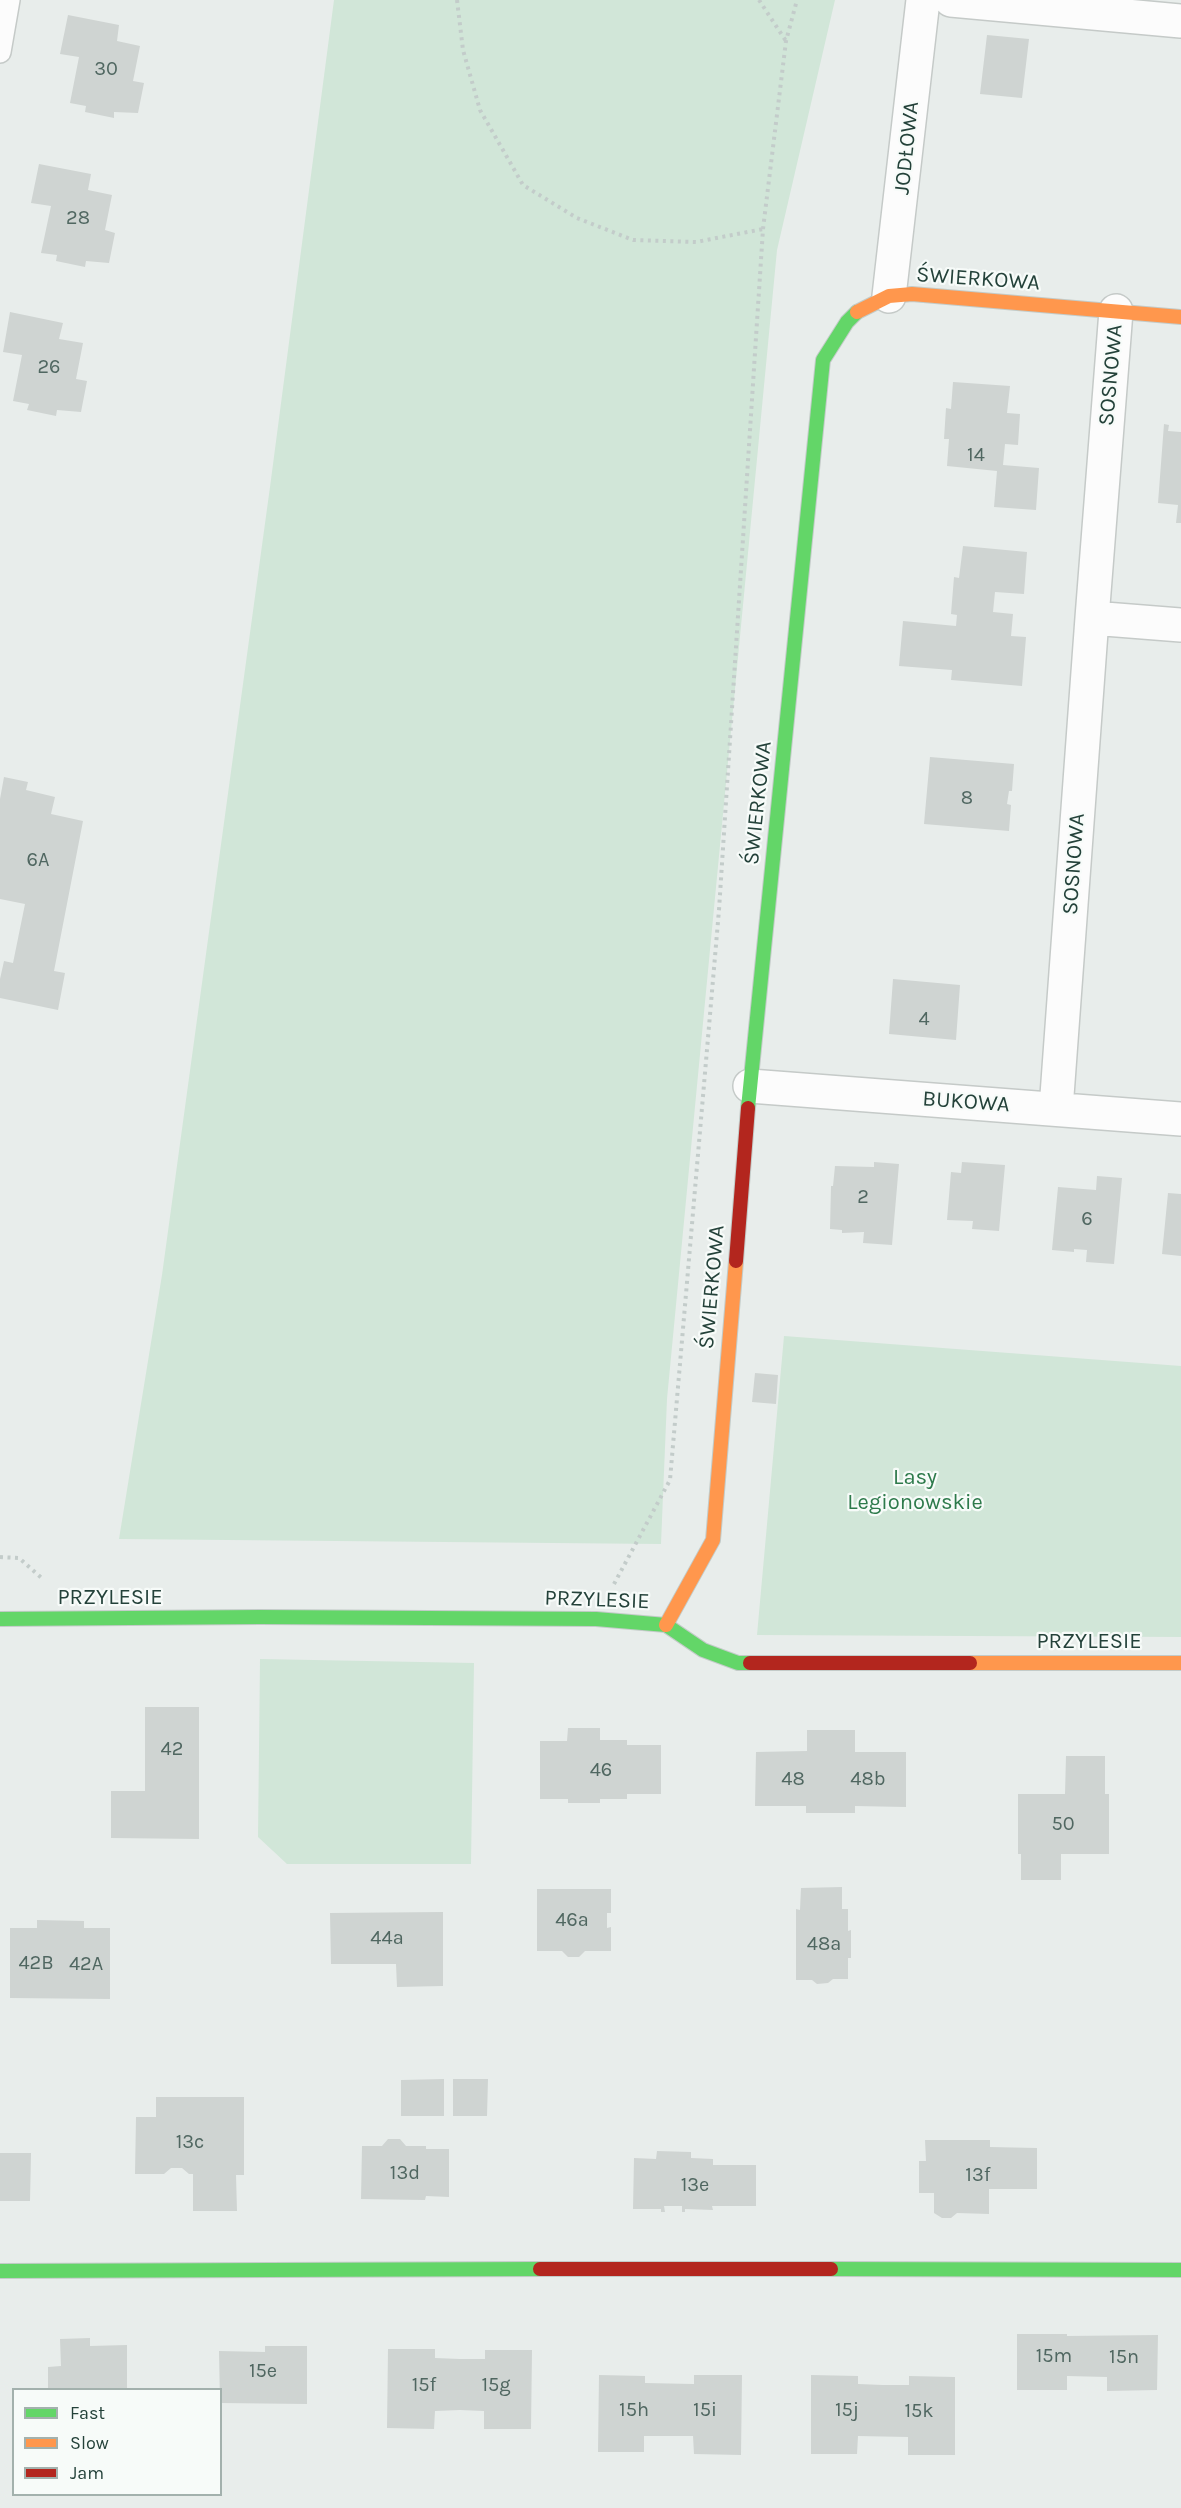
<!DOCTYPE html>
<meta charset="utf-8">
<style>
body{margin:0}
#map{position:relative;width:1181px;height:2508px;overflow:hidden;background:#e8edeb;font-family:Karla,sans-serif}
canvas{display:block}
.legend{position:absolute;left:12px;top:2388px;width:210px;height:108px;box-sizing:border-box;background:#f7fbf9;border:2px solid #a3b1ad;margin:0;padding:8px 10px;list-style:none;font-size:18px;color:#24423a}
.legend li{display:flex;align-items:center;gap:12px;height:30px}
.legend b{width:30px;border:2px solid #a3b1ad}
</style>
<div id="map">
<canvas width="1181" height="2508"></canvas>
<ul class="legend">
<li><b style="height:8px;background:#63d668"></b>Fast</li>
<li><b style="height:8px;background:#ff974d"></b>Slow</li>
<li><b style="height:8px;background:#b3261e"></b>Jam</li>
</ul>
</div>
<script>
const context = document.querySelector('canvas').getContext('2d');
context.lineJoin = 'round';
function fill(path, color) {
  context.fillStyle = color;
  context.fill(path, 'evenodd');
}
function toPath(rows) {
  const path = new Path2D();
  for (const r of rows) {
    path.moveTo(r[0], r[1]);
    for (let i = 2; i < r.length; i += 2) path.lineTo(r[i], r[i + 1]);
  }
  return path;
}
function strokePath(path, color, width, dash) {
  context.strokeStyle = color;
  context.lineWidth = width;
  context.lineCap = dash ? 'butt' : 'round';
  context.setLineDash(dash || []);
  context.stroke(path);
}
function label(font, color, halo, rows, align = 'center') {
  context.font = font + ' Karla,sans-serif';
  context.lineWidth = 4.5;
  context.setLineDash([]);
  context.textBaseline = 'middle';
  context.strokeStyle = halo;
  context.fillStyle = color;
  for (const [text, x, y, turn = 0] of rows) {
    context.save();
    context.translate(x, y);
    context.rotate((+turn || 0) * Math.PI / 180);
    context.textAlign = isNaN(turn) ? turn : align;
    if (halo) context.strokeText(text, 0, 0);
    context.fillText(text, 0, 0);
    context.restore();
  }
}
const green = toPath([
 [334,0,835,0,777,250,667,1399,661,1544,119,1539,162,1275,270,487],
 [784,1336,1181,1366,1181,1637,757,1635],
 [260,1659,474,1663,471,1864,287,1864,258,1837]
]);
const building = toPath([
 [68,15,119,25,117,41,140,46,133,81,144,83,138,113,114,112,114,118,85,112,86,106,70,103,79,57,60,54],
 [987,35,1029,39,1022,98,980,94],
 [39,164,91,174,88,190,112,195,105,230,115,233,109,263,86,261,85,267,56,261,57,255,41,253,51,206,31,203],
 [10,312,63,323,59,339,83,343,76,379,87,381,81,412,57,410,56,416,27,410,29,404,13,401,22,355,3,352],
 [953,382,1010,386,1007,413,1020,414,1018,445,1005,444,1003,465,1039,468,1036,510,994,507,997,471,947,466,949,439,944,439,946,408,951,409],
 [1164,424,1169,425,1168,431,1181,432,1181,523,1176,523,1178,505,1158,503],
 [963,546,1027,552,1024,594,995,592,993,612,1013,614,1011,636,1026,637,1022,686,951,680,952,670,899,666,903,621,956,626,957,615,951,614,954,577,959,578],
 [930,757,1014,764,1012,791,1009,791,1007,804,1011,805,1009,831,924,824],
 [4,777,28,782,26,790,55,797,51,814,83,821,54,971,65,973,58,1010,0,998,0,979,4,961,13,963,25,904,0,899,0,799],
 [893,979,960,985,956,1040,889,1034],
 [874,1162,899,1164,892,1245,863,1243,864,1232,842,1233,842,1230,830,1229,831,1186,833,1186,835,1166,874,1167],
 [962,1162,1005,1165,999,1231,972,1229,973,1221,947,1220,951,1172,961,1173],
 [1097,1176,1122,1178,1114,1264,1086,1262,1087,1250,1074,1249,1074,1252,1052,1250,1058,1187,1096,1190],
 [1168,1193,1181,1194,1181,1256,1162,1254],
 [755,1373,778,1375,776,1404,752,1402],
 [145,1707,199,1707,199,1839,111,1838,111,1791,145,1791],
 [568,1728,600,1728,600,1740,627,1740,627,1745,661,1745,661,1794,627,1794,627,1799,600,1799,600,1803,568,1803,568,1799,540,1799,540,1741,567,1741],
 [807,1730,855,1730,855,1752,906,1752,906,1807,855,1806,855,1813,806,1813,806,1806,755,1806,756,1752,807,1751],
 [1066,1756,1105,1756,1105,1794,1109,1794,1109,1854,1061,1854,1061,1880,1021,1880,1021,1854,1018,1854,1018,1794,1065,1794],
 [842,1887,842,1909,848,1909,848,1931,851,1930,851,1958,848,1958,848,1979,833,1979,828,1983,817,1984,812,1980,796,1980,796,1909,800,1910,801,1888],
 [537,1889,611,1889,611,1913,607,1913,607,1928,611,1927,611,1951,585,1951,579,1957,568,1957,562,1951,537,1951],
 [443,1912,443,1986,397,1987,396,1964,331,1964,330,1913],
 [37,1920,84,1921,84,1928,110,1928,110,1999,10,1998,10,1928,37,1928],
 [444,2079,444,2116,401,2116,401,2080],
 [453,2079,488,2079,487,2116,453,2116],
 [156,2097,244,2097,244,2175,236,2175,237,2211,193,2211,193,2174,189,2174,182,2168,171,2168,164,2174,135,2174,136,2117,156,2117],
 [388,2139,400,2139,406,2146,426,2146,426,2149,449,2149,449,2197,426,2196,425,2200,361,2199,362,2146,382,2146],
 [925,2140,990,2140,990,2147,1037,2148,1037,2189,989,2189,989,2214,957,2213,951,2218,942,2218,934,2213,934,2193,919,2193,919,2161,926,2161],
 [657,2151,691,2152,691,2158,713,2159,713,2165,756,2165,756,2206,712,2206,713,2210,685,2209,685,2212,682,2212,682,2206,664,2206,665,2212,661,2212,661,2209,633,2209,634,2158,656,2159],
 [0,2153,31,2153,30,2201,0,2201],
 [1017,2334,1067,2334,1067,2336,1158,2335,1157,2390,1107,2391,1107,2377,1067,2376,1067,2390,1017,2390],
 [90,2338,90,2346,127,2345,127,2390,48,2390,48,2367,61,2366,60,2339],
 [265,2346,307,2346,307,2404,220,2403,219,2351,265,2352],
 [388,2349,435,2349,435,2358,460,2359,485,2359,485,2350,532,2350,531,2429,484,2429,484,2411,460,2410,435,2411,434,2429,387,2428],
 [599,2375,645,2376,645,2383,694,2384,694,2375,742,2375,741,2455,694,2454,693,2436,644,2436,644,2452,598,2452],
 [811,2375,858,2376,858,2384,883,2385,909,2385,909,2376,955,2377,955,2455,908,2455,908,2437,858,2436,857,2454,811,2454]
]);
const path = toPath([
 [457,0,463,50,480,110,523,185,577,218,633,240,696,242,763,229],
 [759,0,786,41],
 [0,1557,19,1558,44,1580],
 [614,1584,670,1480,719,910,763,229,786,41,797,0]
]);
const lane = toPath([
 [0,52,9,0]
]);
const street = toPath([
 [951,0,1181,21],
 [889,296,923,0],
 [1092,618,1181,625],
 [750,1086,1181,1119],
 [1056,1109,1092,618,1116,311]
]);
const fast = toPath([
 [748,1108,823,360,847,322,857,312],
 [0,1619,260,1617,596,1619,666,1625,703,1650,738,1663,750,1663],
 [831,2269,1181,2270],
 [0,2271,540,2269]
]);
const slow = toPath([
 [857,312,889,296,912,294,1181,317],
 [666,1625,713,1540,736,1261],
 [970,1663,1181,1663]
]);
const jam = toPath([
 [736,1261,748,1108],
 [750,1663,970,1663],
 [540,2269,831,2269]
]);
const numberNames = [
 ["30",106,69],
 ["28",78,218],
 ["26",49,367],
 ["14",976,455],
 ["8",967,798],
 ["6A",38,860],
 ["4",924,1019],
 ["2",863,1197],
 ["6",1087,1219],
 ["42",172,1749],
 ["46",601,1770],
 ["48",793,1779],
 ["48b",868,1779],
 ["50",1063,1824],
 ["46a",572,1920],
 ["44a",387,1938],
 ["48a",824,1944],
 ["42B",36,1963],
 ["42A",86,1964],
 ["13c",190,2142],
 ["13d",405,2173],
 ["13f",978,2175],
 ["13e",695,2185],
 ["15m",1054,2356],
 ["15n",1124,2357],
 ["15e",263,2371],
 ["15f",424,2385],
 ["15g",496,2385],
 ["15h",634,2410],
 ["15i",705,2410],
 ["15j",847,2410],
 ["15k",919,2411]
];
const streetNames = [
 ["JODŁOWA",907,148,-84],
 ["ŚWIERKOWA",978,279,4],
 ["SOSNOWA",1111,375,-85],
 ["ŚWIERKOWA",758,803,-84],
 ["SOSNOWA",1074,864,-86],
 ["BUKOWA",966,1102,4],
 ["ŚWIERKOWA",712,1287,-85],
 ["PRZYLESIE",110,1598],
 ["PRZYLESIE",597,1600,2],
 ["PRZYLESIE",1089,1642]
];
const parkNames = [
 ["Lasy",915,1478],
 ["Legionowskie",915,1503]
];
fill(green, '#d1e6d8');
fill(building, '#cfd4d2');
strokePath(lane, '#c5cac8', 24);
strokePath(street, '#c5cac8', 36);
strokePath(fast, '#c3cbc8', 16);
strokePath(slow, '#c3cbc8', 16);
strokePath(jam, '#c3cbc8', 16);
strokePath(path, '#c3ccca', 4, [3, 4.5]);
strokePath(lane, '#fcfcfc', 21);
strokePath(street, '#fcfcfc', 33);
strokePath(fast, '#63d668', 14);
strokePath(slow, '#ff974d', 14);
strokePath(jam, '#b3261e', 14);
label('20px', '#506761', null, numberNames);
label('22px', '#24423a', '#f7fbf9', streetNames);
label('22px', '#2d7a4b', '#f7fbf9', parkNames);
</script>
